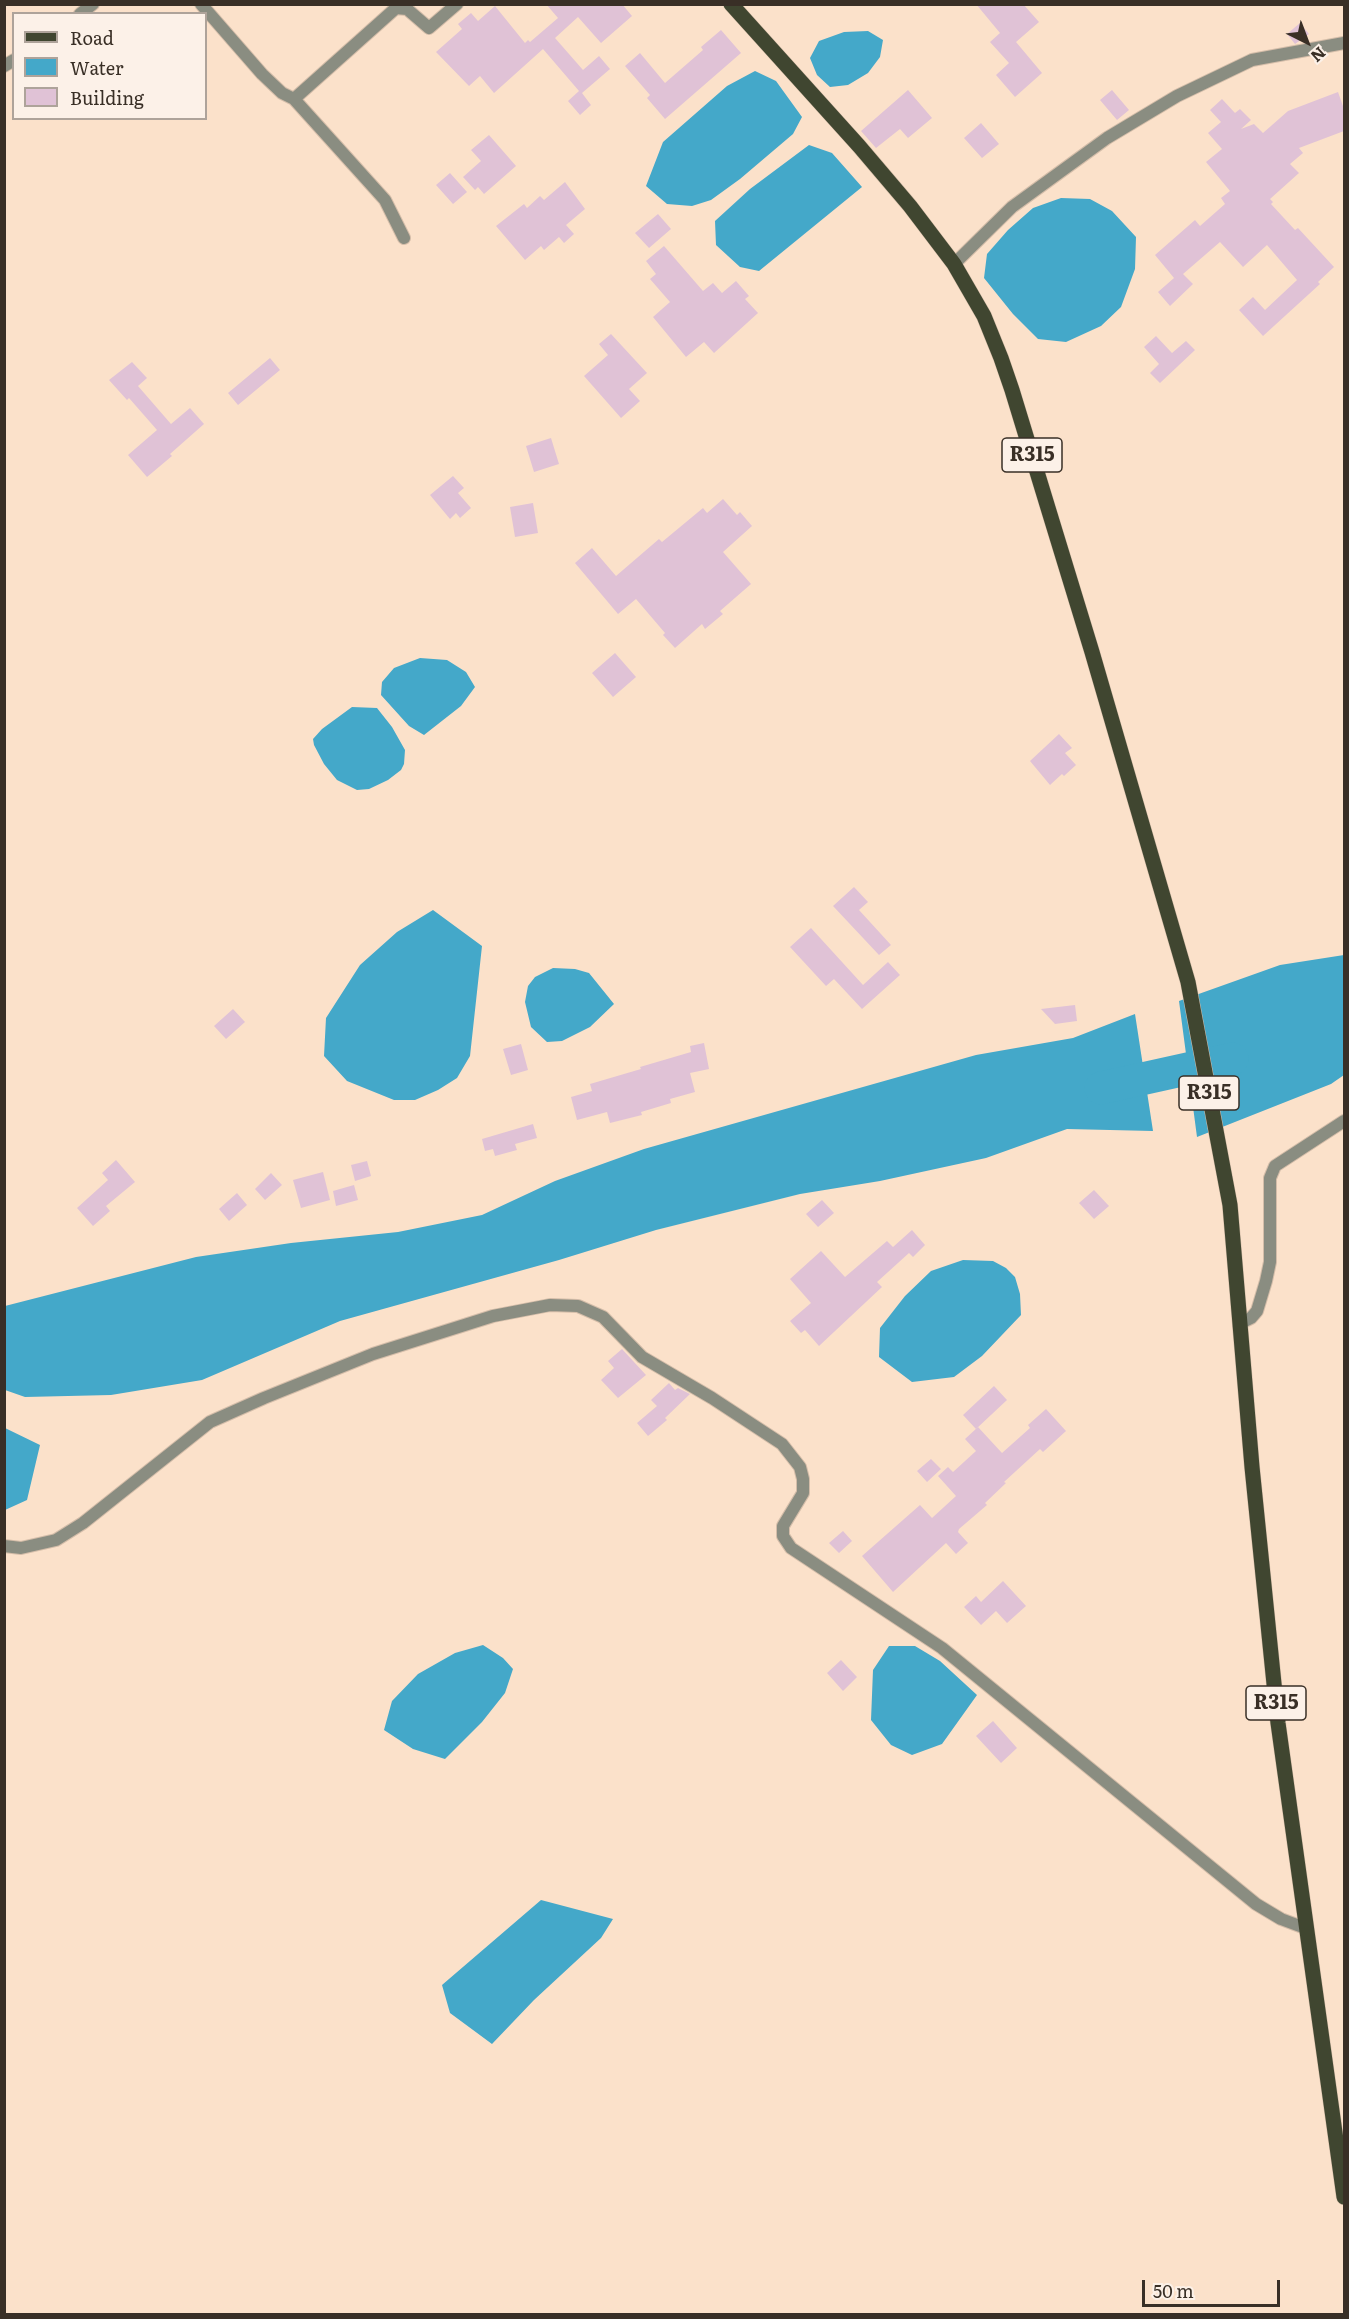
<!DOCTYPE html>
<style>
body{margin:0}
#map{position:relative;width:1349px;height:2319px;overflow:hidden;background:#fbe1ca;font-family:Literata,serif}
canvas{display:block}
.frame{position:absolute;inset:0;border:6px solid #392f26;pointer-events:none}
.legend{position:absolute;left:12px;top:12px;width:195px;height:108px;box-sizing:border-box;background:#fcf1e8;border:2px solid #aea39a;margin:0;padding:8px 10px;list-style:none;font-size:18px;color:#392f26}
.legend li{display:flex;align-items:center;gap:12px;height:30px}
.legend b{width:30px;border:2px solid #aea39a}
.north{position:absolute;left:1277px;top:12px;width:60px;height:60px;-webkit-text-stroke:4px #fcf1e8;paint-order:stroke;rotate:138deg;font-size:16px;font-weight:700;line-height:24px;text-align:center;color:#392f26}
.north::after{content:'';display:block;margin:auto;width:21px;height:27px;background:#392f26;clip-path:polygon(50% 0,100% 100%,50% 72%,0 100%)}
.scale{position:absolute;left:1142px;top:2280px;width:138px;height:27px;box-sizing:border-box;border:3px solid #392f26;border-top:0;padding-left:8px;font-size:18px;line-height:21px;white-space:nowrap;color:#392f26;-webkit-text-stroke:4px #fcf1e8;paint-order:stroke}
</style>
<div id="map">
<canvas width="1349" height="2319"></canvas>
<div class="frame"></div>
<ul class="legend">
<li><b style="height:8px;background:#404630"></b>Road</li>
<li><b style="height:16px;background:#44a8c9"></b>Water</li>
<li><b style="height:16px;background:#e0c2d6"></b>Building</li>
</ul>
<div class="north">N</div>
<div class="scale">50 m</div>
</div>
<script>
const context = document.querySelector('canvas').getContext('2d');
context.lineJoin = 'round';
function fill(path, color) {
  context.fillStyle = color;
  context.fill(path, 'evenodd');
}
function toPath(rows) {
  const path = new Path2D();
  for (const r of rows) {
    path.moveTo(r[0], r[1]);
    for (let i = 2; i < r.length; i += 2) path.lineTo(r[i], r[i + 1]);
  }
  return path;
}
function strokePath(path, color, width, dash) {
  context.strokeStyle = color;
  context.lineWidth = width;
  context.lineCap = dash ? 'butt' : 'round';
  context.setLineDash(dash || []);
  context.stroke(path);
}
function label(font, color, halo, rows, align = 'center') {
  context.font = font + ' Literata,serif';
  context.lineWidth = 5;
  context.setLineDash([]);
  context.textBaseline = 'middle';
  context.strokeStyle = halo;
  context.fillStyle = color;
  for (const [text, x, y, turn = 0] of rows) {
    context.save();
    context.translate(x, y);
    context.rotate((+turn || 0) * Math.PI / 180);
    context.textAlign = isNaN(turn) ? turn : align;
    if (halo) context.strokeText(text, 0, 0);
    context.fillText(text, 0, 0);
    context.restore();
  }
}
const water = toPath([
 [868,31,883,40,880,57,868,73,848,85,830,87,817,75,810,58,819,41,844,32],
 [755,71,776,81,802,117,793,134,740,179,711,200,692,206,667,204,646,186,663,142,727,86],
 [809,145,832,153,862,187,759,271,740,267,716,245,715,221,750,189],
 [1061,198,1090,199,1112,211,1136,237,1135,269,1121,307,1101,326,1066,342,1038,339,1013,314,984,278,987,254,1008,230,1033,208],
 [420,658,447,660,466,672,475,687,461,706,424,735,409,726,381,695,382,682,394,668],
 [352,707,377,708,392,727,405,750,404,764,401,770,388,780,369,789,357,790,337,780,324,764,314,745,313,739,322,729],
 [433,910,482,946,470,1056,457,1078,438,1090,415,1100,394,1100,347,1081,324,1056,326,1018,360,965,397,932],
 [1344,955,1344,1075,1331,1084,1197,1137,1179,1001,1280,965],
 [553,968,575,969,589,973,614,1004,590,1027,562,1041,547,1042,531,1027,525,1002,528,986,535,977],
 [1135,1014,1153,1131,1067,1129,986,1158,880,1181,800,1194,656,1230,559,1260,340,1321,202,1380,111,1395,25,1397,5,1390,5,1306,196,1257,291,1243,398,1232,482,1215,555,1181,644,1149,976,1055,1073,1038],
 [963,1260,993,1261,1006,1268,1015,1277,1020,1294,1021,1315,982,1356,954,1377,912,1382,879,1357,880,1328,905,1296,931,1271],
 [5,1428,40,1445,27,1500,5,1510],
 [483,1645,503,1658,513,1669,505,1693,482,1722,445,1759,413,1749,384,1730,392,1701,418,1674,455,1653],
 [889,1646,915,1646,940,1661,977,1695,942,1744,912,1755,891,1745,871,1720,873,1670],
 [541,1900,613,1919,601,1938,534,2000,492,2044,450,2013,442,1985]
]);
const river = toPath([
 [1101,1088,1232,1059]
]);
const building = toPath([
 [546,4,622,4,632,16,601,43,578,17,555,38,583,70,599,56,610,69,582,93,591,105,580,115,568,101,579,91,543,49,494,93,480,76,469,86,436,52,462,29,458,24,471,13,478,21,495,6,525,43,528,40,530,42,558,18],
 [976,4,1023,4,1039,22,1016,42,1042,73,1015,97,996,75,1009,63,990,42,1000,33],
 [1300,23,1309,34,1295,44,1287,34],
 [721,30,741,53,665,119,647,98,650,95,625,66,640,53,665,83,703,50,701,47],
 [908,90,932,118,908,138,900,129,876,148,861,131],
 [1112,90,1129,110,1117,120,1100,100],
 [1338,92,1344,109,1344,131,1299,148,1303,153,1290,164,1299,173,1270,199,1273,202,1271,204,1295,230,1298,228,1334,267,1318,282,1320,284,1263,336,1239,310,1253,297,1265,310,1297,280,1267,245,1243,267,1220,242,1183,274,1193,284,1170,306,1158,292,1174,278,1155,255,1195,220,1200,226,1225,204,1221,198,1230,191,1206,162,1222,149,1208,133,1221,122,1210,110,1222,99,1235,113,1240,109,1251,120,1241,129,1254,124,1263,133,1288,111],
 [981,123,999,144,982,158,964,138],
 [489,135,516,166,484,194,478,187,475,190,463,177,481,161,471,150],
 [450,173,467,192,453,204,436,185],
 [565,182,585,209,566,225,574,234,564,243,559,237,544,250,541,246,525,260,496,226,524,204,527,208,540,196,544,200],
 [658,214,671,229,649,248,635,233],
 [664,246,703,291,713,283,722,293,736,281,749,296,745,299,758,313,714,353,704,342,686,357,653,317,670,302,650,279,656,274,646,261],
 [611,334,647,373,629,389,640,401,621,418,584,376,608,355,599,344],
 [1156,336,1172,353,1186,341,1195,350,1160,383,1150,373,1159,364,1144,347],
 [270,358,280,370,238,405,228,393],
 [132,362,147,378,138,386,171,424,190,408,204,424,170,454,172,456,147,477,128,455,157,430,129,398,127,400,109,380],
 [551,438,559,464,534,472,526,446],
 [453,476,464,488,458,493,471,508,460,518,456,513,450,519,430,495],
 [723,499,737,515,740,512,752,526,723,552,751,584,720,611,723,614,705,629,702,624,675,648,663,635,665,633,636,599,618,614,575,563,592,548,616,576,659,539,662,542,703,508,707,513],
 [533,503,538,533,515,537,510,507],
 [615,653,636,677,613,697,592,673],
 [1059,734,1072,748,1065,753,1076,765,1064,776,1062,774,1050,785,1030,761],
 [854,887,868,902,859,910,891,945,879,955,833,906],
 [811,928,863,985,888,962,900,975,862,1009,834,979,826,986,790,947],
 [1075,1005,1077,1021,1055,1024,1041,1009],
 [233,1009,245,1022,226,1039,214,1026],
 [704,1043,709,1069,690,1073,695,1092,670,1099,671,1103,641,1112,642,1115,610,1123,607,1112,577,1120,571,1097,592,1091,590,1084,641,1069,640,1067,691,1052,690,1046],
 [521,1044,528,1070,511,1075,503,1049],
 [533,1124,537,1138,515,1144,517,1150,495,1156,493,1149,485,1151,482,1139],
 [116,1160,135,1182,106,1206,110,1211,93,1226,77,1208,108,1180,102,1173],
 [367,1161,371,1176,355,1181,351,1165],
 [323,1172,330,1200,301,1208,293,1180],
 [271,1173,282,1185,265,1200,255,1189],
 [354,1185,358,1200,336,1206,333,1191],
 [1094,1190,1109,1206,1094,1219,1079,1203],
 [237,1193,247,1205,229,1221,219,1209],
 [822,1200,834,1213,818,1227,806,1214],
 [912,1230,925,1245,913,1257,909,1253,877,1282,882,1287,819,1346,805,1330,801,1333,790,1321,811,1303,790,1279,821,1251,845,1277,887,1241,893,1247],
 [622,1349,646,1375,618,1398,601,1380,614,1368,608,1361],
 [669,1383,675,1390,678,1388,690,1394,665,1418,667,1420,648,1436,637,1423,657,1406,651,1400],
 [994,1386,1007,1400,976,1429,963,1415],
 [1046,1409,1066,1431,1043,1452,1040,1449,1004,1482,1006,1483,985,1503,987,1505,959,1529,958,1532,968,1543,956,1554,946,1543,893,1592,862,1556,920,1505,932,1518,956,1496,938,1476,948,1467,953,1472,976,1451,965,1439,978,1427,1002,1453,1030,1428,1028,1425],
 [931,1459,941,1469,927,1482,917,1471],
 [843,1531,852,1541,839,1553,829,1543],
 [1003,1581,1026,1606,1007,1623,996,1611,981,1625,964,1607,976,1596,981,1602],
 [841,1660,857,1677,843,1691,827,1673],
 [993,1721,1017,1748,1001,1763,976,1736]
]);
const street = toPath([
 [201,4,262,74,282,93,294,99],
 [80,14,93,4],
 [4,66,14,60],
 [404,238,385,200,294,99,396,8,407,9,429,28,457,4],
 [954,264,1012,207,1107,138,1177,96,1252,60,1344,43],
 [1239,1324,1251,1318,1257,1311,1266,1281,1270,1262,1270,1178,1275,1166,1344,1121],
 [4,1546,21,1548,56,1540,83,1523,210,1422,264,1398,373,1354,493,1316,550,1305,578,1306,603,1317,642,1357,712,1398,782,1444,800,1467,803,1479,803,1493,783,1526,783,1536,791,1548,942,1648,1256,1904,1281,1919,1305,1928]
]);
const primary = toPath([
 [731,4,859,146,910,206,954,264,984,316,1001,358,1012,390,1092,652,1188,982,1230,1205,1252,1467,1278,1723,1344,2197]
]);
const shields = [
 [1032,455,60],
 [1209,1093,60],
 [1276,1703,60]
];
const shieldNames = [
 ["R315",1032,455],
 ["R315",1209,1093],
 ["R315",1276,1703]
];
fill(water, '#44a8c9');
strokePath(river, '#44a8c9', 33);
fill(building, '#e0c2d6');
strokePath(street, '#d4bda9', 14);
strokePath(primary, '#d4bda9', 16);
strokePath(street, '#8a8d81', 12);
strokePath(primary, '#404630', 15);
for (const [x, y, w] of shields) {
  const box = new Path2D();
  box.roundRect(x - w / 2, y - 17, w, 34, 4.5);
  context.fillStyle = '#fcf1e8';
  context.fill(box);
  strokePath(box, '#392f26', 1.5);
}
label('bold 20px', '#392f26', null, shieldNames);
</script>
